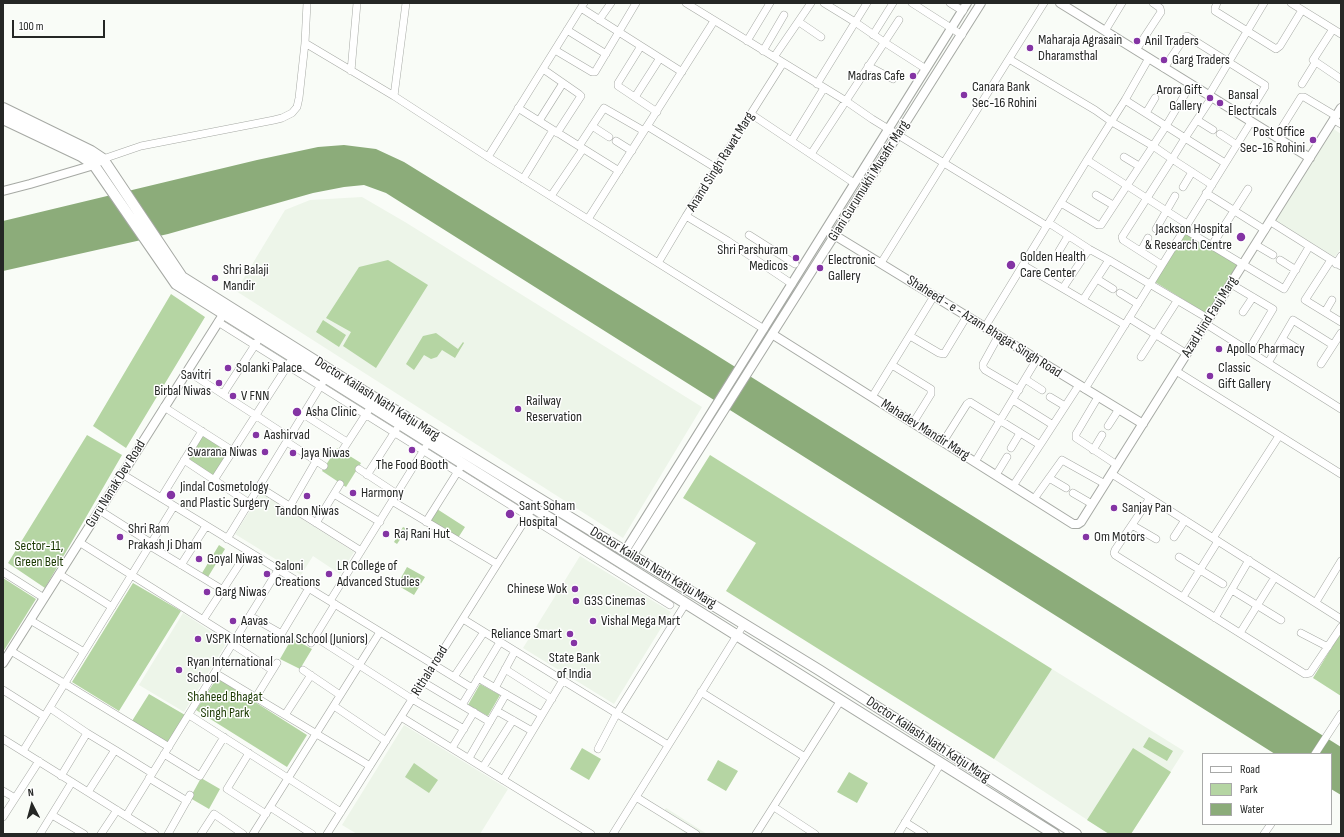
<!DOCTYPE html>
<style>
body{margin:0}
#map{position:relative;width:1344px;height:837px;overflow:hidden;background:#f9fcf7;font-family:"Sofia Sans Condensed",sans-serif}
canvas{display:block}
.frame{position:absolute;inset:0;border:4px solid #252725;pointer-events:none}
.legend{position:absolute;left:1202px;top:753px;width:130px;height:72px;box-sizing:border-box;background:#fff;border:1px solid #a8a9a8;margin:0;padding:5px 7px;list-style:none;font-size:12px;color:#252725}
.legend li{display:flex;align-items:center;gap:8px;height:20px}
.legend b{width:20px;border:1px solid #a8a9a8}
.north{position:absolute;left:12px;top:785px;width:40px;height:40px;-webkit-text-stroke:3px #fff;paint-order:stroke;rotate:354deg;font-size:11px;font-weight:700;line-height:16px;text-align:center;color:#252725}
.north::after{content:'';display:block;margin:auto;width:14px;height:18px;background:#252725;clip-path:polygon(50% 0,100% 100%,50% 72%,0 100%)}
.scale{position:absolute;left:12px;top:20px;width:93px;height:18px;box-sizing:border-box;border:2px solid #252725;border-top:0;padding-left:5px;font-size:12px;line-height:14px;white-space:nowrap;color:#252725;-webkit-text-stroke:3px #fff;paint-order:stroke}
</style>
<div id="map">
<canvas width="1344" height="837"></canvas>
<div class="frame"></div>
<ul class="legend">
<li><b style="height:5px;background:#fff"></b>Road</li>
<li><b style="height:11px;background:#b5d5a3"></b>Park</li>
<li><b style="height:11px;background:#8cac7a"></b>Water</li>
</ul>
<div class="north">N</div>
<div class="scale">100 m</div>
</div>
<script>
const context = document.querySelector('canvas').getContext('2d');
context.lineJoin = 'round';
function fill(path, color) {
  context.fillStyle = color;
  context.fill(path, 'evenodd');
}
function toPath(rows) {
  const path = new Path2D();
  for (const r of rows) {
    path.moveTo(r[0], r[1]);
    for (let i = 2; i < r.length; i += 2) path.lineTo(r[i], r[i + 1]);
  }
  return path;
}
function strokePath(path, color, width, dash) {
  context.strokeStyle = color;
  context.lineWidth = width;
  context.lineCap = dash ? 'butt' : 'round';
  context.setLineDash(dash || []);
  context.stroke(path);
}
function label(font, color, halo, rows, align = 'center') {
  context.font = font + ' "Sofia Sans Condensed",sans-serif';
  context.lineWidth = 3;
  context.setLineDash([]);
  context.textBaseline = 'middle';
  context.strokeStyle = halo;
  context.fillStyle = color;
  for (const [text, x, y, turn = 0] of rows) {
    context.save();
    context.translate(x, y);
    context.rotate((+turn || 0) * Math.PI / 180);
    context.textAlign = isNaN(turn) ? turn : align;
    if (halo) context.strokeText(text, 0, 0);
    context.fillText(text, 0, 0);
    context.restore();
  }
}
const built = toPath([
 [1332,128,1341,134,1341,248,1335,257,1274,220],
 [362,197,405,222,702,407,623,538,236,291,285,210,310,200],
 [261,493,354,552,340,574,313,556,301,575,235,534],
 [580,556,671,612,614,704,523,648],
 [183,613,227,642,184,712,139,685],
 [1052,669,1184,751,1131,834,1109,834,994,759],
 [404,725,508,789,480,834,357,834,342,825],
 [666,808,707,834,687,834,660,817]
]);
const green = toPath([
 [1186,233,1238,264,1207,314,1155,282],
 [388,260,428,285,376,368,343,346,351,332,326,318,359,267],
 [171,294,205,317,126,448,93,426],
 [323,320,346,335,339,347,316,332],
 [436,333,458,349,463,342,464,343,455,358,442,350,437,357,431,359,424,355,414,370,406,364,423,336],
 [87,435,122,455,45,588,8,563],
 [203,435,230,451,214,477,187,461],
 [337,448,361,463,346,487,322,471],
 [710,455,1052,669,994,759,726,591,756,543,683,498],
 [437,509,465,527,458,538,430,520],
 [403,527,407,529,397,544,394,542],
 [219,545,225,549,208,577,202,573],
 [407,567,425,577,414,595,397,585],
 [3,578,36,599,3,652],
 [133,583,181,611,119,711,72,682],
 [1341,632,1341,696,1313,678],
 [292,638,312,649,300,669,280,659],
 [217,678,307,735,287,767,196,710],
 [480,684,500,695,488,716,468,705],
 [149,694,185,715,169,744,132,721],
 [1149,737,1173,751,1167,761,1143,747],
 [582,748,601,759,589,780,570,769],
 [1133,748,1171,772,1131,834,1109,834,1087,820],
 [718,760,738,771,726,791,707,780],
 [414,763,438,780,429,793,405,777],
 [849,772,868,783,857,803,837,792],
 [201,778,220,789,209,809,190,798]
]);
const water = toPath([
 [344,145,376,149,404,162,705,348,1341,747,1341,795,1331,789,1331,754,1275,754,386,193,364,185,344,187,313,193,168,234,3,271,3,221,257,160,318,147]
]);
const minor = toPath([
 [686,3,846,101,872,119,1047,226],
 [824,3,855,22,884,42,926,69],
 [912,3,962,35],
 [950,3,963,11],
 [1217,3,1215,8,1215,11,1276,49,1280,46,1302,10],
 [1291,3,1341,34],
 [581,8,682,72],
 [599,20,611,3],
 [799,22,821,37],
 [1333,29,1313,60,1341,79],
 [567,30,606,54],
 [1105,31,1122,3],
 [873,35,893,3],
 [747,41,770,3],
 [305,43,394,96,488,157,764,329],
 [641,46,618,83,618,86,657,112],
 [555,50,592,72,595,72,636,3],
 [1136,50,1161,12,1160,8,1153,3],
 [763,51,784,15],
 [774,57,811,3],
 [1009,59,1095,110,1112,122,1153,146,1101,225,1098,225,1061,203],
 [783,63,686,216,728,241,792,284],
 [868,66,893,79],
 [1164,68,1185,37,1187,36,1265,85,1265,87,1246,118],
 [543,69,579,94,581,96,557,133],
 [351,71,357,3],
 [817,84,867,3],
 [1302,84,1315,63],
 [1209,95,1264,3],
 [394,96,406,3],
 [635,97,660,58],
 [1212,97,1185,138,1225,163],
 [1125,100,1166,126,1191,84],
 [518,108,619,171],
 [1146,113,1155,98],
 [751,114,854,183],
 [1197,120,1213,130],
 [1334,120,1341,124],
 [539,121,563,83],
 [592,126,609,137],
 [647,126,716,168],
 [1166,126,1185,138,1172,159,1153,146,1166,126],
 [1220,134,1237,145],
 [1276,137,1301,97,1304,97,1336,116],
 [792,140,824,88],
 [616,141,632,151],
 [579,146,604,108,644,131],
 [811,154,899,20],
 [488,157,584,3],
 [1124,157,1139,166],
 [103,159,141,146,274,120,282,118,292,113,297,107,299,98,305,43,307,3],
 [1087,160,1187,224],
 [523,179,553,130],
 [1183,187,1192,172],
 [1206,193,1265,230],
 [1096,195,1113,205],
 [551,196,583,149],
 [588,219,714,21],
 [1271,222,1341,266],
 [1049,223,1089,249,1063,288],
 [1156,229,1175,196],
 [1184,229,1284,289,1309,247],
 [749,235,795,264],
 [1212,245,1248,189],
 [1256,245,1273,255],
 [1089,249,1109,260],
 [1059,251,1068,236],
 [1141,251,1148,238],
 [1280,260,1296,270],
 [1331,260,1305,300,1341,322],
 [658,263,686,216],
 [881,263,1044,3],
 [1336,264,1341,256],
 [1023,265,1125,325],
 [1162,265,1123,240,1122,237,1172,159,1212,185],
 [1097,279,1113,289],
 [1231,284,1273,309,1248,351],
 [1120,293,1138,304],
 [1083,300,1109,260,1209,319],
 [1243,312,1253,297],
 [1325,312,1332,300],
 [1129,318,1187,354],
 [218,322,670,605],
 [1206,324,1341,409],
 [985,327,1087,160,1125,100,1149,58],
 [999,335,983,364,983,367,985,370,1019,390],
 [910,336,939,353,944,354,967,316],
 [1282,339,1298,349],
 [1141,357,1177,301],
 [1268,363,1293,320,1333,345],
 [1321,364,1341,333],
 [892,365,931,389,931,394,913,423],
 [187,371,289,437],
 [1176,371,1341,474],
 [1025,379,1042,390],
 [1085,389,1251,122],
 [223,394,257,342],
 [872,397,934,296],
 [1050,397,1065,406],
 [1098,397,1076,434,1076,438,1117,465],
 [1013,400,1053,425,1079,385],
 [164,407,233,451],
 [303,414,347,442],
 [1108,426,1119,409],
 [287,442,324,466],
 [943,442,967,404,970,402,1040,445,1013,486],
 [1040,445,1053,425],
 [1011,448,1020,433],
 [1093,450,1102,435],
 [342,451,368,411],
 [184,460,249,503],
 [975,462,1037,359],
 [359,469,397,494],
 [122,474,472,688],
 [1112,474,1341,619],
 [367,475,396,430],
 [996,475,1007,457],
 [1049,478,1066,488],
 [214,480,290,362],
 [259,487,361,551],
 [1073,493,1092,504],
 [334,494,380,522],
 [161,498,202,431],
 [1150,498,1115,550,1114,553,1115,555,1305,674,1310,673,1341,627],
 [1034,499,1062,460,1105,484],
 [392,501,497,564],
 [290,506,316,461],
 [99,510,151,543],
 [426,522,460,468],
 [316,523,340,484],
 [1132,525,1156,539],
 [1174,537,1185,520],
 [1213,538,1279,436],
 [227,539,323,382],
 [79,542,235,640],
 [150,546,223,590],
 [1179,557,1223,584],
 [181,565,206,526],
 [3,572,44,598],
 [59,574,112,607],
 [1232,590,1281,620],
 [1183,597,1218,541],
 [330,601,425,448],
 [1316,602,1341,561],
 [250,616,280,633,282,633,309,588],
 [1215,618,1249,560],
 [463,619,668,745],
 [30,620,84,652],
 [203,620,248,551],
 [1240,633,1275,577],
 [1301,633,1328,647],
 [315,637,412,699,464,729],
 [311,643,335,604],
 [232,644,272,670],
 [11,651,169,747],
 [505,669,552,699],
 [303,670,340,695],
 [215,673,370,766],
 [454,677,484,632],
 [478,678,542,715],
 [423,682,490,722],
 [495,688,515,651],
 [3,690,44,716],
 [701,692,805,757],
 [256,697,277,663],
 [462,705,500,642],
 [334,706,386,741],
 [50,708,87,733,61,776],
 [497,711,532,731],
 [189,715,341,812],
 [285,715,311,675],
 [401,717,591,834],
 [87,733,115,750],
 [3,739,155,834],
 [452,748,474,712],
 [598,749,617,713,686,603],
 [23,751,174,506],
 [249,753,227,789,266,814],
 [164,754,200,776,224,737],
 [1315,754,1341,714],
 [469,758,506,694],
 [483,767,513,720],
 [149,778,187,801],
 [503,780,563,680],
 [3,791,15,798],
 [88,792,115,750,152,773],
 [636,797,696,834],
 [270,807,312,834],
 [774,807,815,834],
 [52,815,84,834],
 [126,816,278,570],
 [3,817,39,761],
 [905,822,924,834],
 [40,834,72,782],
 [101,834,117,810],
 [168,834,190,795],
 [201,834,214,814,243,834],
 [253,834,380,632],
 [327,834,539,498],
 [613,834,744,624],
 [756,834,841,700],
 [898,834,941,763],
 [1264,834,1271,824]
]);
const tertiary = toPath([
 [1060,3,1310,158],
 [3,191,30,184,94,165,103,159],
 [831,233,1143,424],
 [772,334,1073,524,1078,524,1081,522,1341,108],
 [625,551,967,3],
 [632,556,981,3],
 [3,663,226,310]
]);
const primary = toPath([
 [3,108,91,151,103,159,182,277,357,387,819,670,1076,834],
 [3,119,81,156,94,165,176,284,1054,834]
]);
const markers = [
 [1137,41,4,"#8434a4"],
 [1030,48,4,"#8434a4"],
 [1164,60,4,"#8434a4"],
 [913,76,4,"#8434a4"],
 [964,95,4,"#8434a4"],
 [1210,98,4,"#8434a4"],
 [1220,103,4,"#8434a4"],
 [1313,140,4,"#8434a4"],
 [1241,237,5,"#8434a4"],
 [796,258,4,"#8434a4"],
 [1011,265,5,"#8434a4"],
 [820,268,4,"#8434a4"],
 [215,278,4,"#8434a4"],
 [1219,349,4,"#8434a4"],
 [228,368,4,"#8434a4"],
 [1210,376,4,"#8434a4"],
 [219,383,4,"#8434a4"],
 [233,396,4,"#8434a4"],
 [518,409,4,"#8434a4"],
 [297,412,5,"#8434a4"],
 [256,435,4,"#8434a4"],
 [412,450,4,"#8434a4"],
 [265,452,4,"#8434a4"],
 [293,453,4,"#8434a4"],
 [353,493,4,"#8434a4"],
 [171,495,5,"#8434a4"],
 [307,496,4,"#8434a4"],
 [1114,508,4,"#8434a4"],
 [510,514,5,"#8434a4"],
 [386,534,4,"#8434a4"],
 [120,537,4,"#8434a4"],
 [1086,537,4,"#8434a4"],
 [199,559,4,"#8434a4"],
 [267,574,4,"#8434a4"],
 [329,574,4,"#8434a4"],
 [575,589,4,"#8434a4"],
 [207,592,4,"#8434a4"],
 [576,601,4,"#8434a4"],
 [233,621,4,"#8434a4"],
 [593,621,4,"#8434a4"],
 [570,634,4,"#8434a4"],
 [198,639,4,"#8434a4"],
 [574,643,4,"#8434a4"],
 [179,670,4,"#8434a4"]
];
const poiNames = [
 ["Maharaja Agrasain",1038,40],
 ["Dharamsthal",1038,56],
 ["Anil Traders",1145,41],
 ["Garg Traders",1172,60],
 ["Madras Cafe",905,76,"right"],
 ["Canara Bank",972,87],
 ["Sec-16 Rohini",972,103],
 ["Arora Gift",1202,90,"right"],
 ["Gallery",1202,106,"right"],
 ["Bansal",1228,95],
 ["Electricals",1228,111],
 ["Post Office",1305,132,"right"],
 ["Sec-16 Rohini",1305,148,"right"],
 ["Jackson Hospital",1232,229,"right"],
 ["& Research Centre",1232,245,"right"],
 ["Shri Parshuram",788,250,"right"],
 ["Medicos",788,266,"right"],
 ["Golden Health",1020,257],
 ["Care Center",1020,273],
 ["Electronic",828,260],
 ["Gallery",828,276],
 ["Shri Balaji",223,270],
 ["Mandir",223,286],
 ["Apollo Pharmacy",1227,349],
 ["Solanki Palace",236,368],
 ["Classic",1218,368],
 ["Gift Gallery",1218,384],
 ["Savitri",211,375,"right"],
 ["Birbal Niwas",211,391,"right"],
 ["V FNN",241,396],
 ["Railway",526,401],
 ["Reservation",526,417],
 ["Asha Clinic",306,412],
 ["Aashirvad",264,435],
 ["Swarana Niwas",257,452,"right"],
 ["Jaya Niwas",301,453],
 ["The Food Booth",412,465,"center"],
 ["Jindal Cosmetology",180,487],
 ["and Plastic Surgery",180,503],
 ["Harmony",361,493],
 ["Sant Soham",519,506],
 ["Hospital",519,522],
 ["Sanjay Pan",1122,508],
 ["Tandon Niwas",307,511,"center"],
 ["Shri Ram",128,529],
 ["Prakash Ji Dham",128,545],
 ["Raj Rani Hut",394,534],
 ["Om Motors",1094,537],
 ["Goyal Niwas",207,559],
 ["Saloni",275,566],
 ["Creations",275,582],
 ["LR College of",337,566],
 ["Advanced Studies",337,582],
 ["Chinese Wok",567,589,"right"],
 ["Garg Niwas",215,592],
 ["G3S Cinemas",584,601],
 ["Aavas",241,621],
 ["Vishal Mega Mart",601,621],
 ["Reliance Smart",562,634,"right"],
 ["VSPK International School (Juniors)",206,639],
 ["State Bank",574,658,"center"],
 ["of India",574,674,"center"],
 ["Ryan International",187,662],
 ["School",187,678]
];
const streetNames = [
 ["Anand Singh Rawat Marg",721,162,-58],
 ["Giani Gurumukhi Musafir Marg",869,181,-58],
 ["Azad Hind Fauj Marg",1210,317,-58],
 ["Shaheed - e - Azam Bhagat Singh Road",984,327,32],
 ["Doctor Kailash Nath Katju Marg",377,399,32],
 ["Mahadev Mandir Marg",925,430,32],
 ["Guru Nanak Dev Road",116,484,-58],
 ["Doctor Kailash Nath Katju Marg",653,568,31],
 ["Rithala road",430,671,-58],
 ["Doctor Kailash Nath Katju Marg",928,740,33]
];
const parkNames = [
 ["Sector-11,",39,546],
 ["Green Belt",39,562],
 ["Shaheed Bhagat",225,697],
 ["Singh Park",225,713]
];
fill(built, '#edf5e9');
fill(green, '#b5d5a3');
fill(water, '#8cac7a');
strokePath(minor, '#a6a9a4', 8);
strokePath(tertiary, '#a6a9a4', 10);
strokePath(primary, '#a6a9a4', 12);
strokePath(minor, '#fff', 7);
strokePath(tertiary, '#fff', 8);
strokePath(primary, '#fff', 10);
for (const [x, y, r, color] of markers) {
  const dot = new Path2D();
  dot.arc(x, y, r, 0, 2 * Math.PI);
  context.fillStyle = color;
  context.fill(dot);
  strokePath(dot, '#fff', 1.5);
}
label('14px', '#252725', '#fff', poiNames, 'left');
label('14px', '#252725', '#fff', streetNames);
label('14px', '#1b3902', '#fff', parkNames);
</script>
